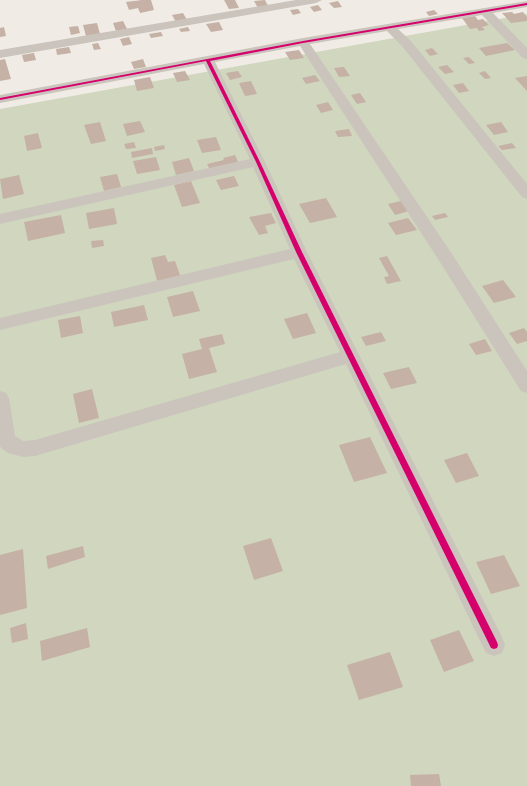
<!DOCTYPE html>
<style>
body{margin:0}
canvas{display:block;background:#f0ece5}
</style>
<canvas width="527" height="786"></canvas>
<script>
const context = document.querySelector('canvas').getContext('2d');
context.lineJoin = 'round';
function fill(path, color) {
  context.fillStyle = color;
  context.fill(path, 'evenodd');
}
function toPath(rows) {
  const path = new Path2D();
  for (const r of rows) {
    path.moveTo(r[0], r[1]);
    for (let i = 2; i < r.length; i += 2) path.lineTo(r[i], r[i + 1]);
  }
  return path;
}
const green = toPath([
 [527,14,527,786,0,786,0,109]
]);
const building = toPath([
 [142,0,151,0,154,10,140,13,138,8,129,10,126,2],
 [224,0,235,0,239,8,229,9],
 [265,0,268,6,258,8,254,1],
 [338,1,342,7,334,8,329,3],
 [318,5,322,10,314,12,310,7],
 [298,9,301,13,293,15,290,10],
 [434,10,438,14,429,16,426,12],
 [512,12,514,14,523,12,527,17,527,21,511,23,502,13],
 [183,13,187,20,176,22,172,15],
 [475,16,478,20,483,19,489,25,482,27,485,30,479,31,477,28,470,29,462,18],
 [123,21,127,29,116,31,113,23],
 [219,22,223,30,211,32,206,24],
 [97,23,100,34,86,36,83,25],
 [78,26,80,33,71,35,69,27],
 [4,27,6,36,0,37,0,28],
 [188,27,190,31,181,32,179,29],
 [161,32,163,36,151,38,149,34],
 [129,37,132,44,123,46,120,39],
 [98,43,101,49,94,50,92,44],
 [507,43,515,50,486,56,479,48],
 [69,47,71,53,57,55,56,49],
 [432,48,438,54,430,56,425,50],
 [299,50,304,58,290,60,285,52],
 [34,53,36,60,24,62,22,55],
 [469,57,475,63,469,64,463,58],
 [5,59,11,79,0,81,0,60],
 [143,59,146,67,134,69,131,62],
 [447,65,454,72,445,74,438,67],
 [344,67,350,76,339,77,334,68],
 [185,71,190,80,177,82,173,73],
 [238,71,242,77,230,80,226,73],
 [485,71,491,78,485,79,479,73],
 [315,75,320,81,306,84,302,78],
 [527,76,527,91,515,78],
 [150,77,154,88,137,91,134,80],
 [251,81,257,94,245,96,239,83],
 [463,83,469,91,459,93,453,85],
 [360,93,366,102,357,104,351,95],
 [328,102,333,110,321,113,316,105],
 [140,121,145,132,127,136,123,124],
 [100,122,106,141,91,144,84,125],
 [501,122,508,132,494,135,486,125],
 [349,129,352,136,338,137,335,131],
 [38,133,42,148,27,151,24,136],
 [216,137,221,150,202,153,197,140],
 [134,142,136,148,126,149,124,144],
 [512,143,516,148,502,150,498,146],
 [164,145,165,149,155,151,154,147],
 [152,148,153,154,132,158,131,152],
 [235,155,239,164,210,170,207,164,224,160,223,158],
 [156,157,160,170,137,174,133,161],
 [189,158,194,171,176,175,172,162],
 [117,174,121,187,104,191,100,177],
 [19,175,24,194,3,199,0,179],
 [234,176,239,186,221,190,216,180],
 [191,181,200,203,182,207,174,185],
 [326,198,337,217,310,223,299,204],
 [401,201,409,211,395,215,388,204],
 [114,208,117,224,89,229,86,213],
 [271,213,276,223,265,226,268,233,259,235,249,217],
 [445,213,448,217,435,220,432,216],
 [61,215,65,233,28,241,24,222],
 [408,218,417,230,396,235,388,223],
 [103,240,104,246,92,248,91,241],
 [165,255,168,262,175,261,181,278,158,284,151,258],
 [387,256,397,274,401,281,387,284,384,277,389,276,379,258],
 [503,280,516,297,494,303,482,286],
 [193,291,200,311,173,317,167,297],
 [144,305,148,320,114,327,111,312],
 [307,313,316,333,293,339,284,319],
 [80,316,83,333,61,338,58,320],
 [524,328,527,332,527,341,517,344,509,333],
 [381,332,386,341,366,346,361,337],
 [222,334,225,344,209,348,217,372,189,379,182,354,202,349,199,339],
 [485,339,492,351,476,355,469,344],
 [409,367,417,383,391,389,383,373],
 [92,389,99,418,79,423,73,394],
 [370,437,387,473,354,482,339,445],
 [467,453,479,476,456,483,444,460],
 [271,538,283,571,254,580,243,546],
 [83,546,85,557,48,569,46,556],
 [23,549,27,608,0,615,0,555],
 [504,555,520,586,491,594,476,562],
 [26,623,28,639,12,643,10,628],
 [87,628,90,647,42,661,40,641],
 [459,630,474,661,444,672,430,640],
 [390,652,403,687,359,700,347,665],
 [439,774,441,786,411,786,410,775]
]);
const street = toPath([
 [296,0,322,0,316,3,0,58,0,50,296,0],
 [527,1,527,7,493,13,527,48,527,59,523,58,482,15,398,29,410,40,527,184,527,199,522,197,402,46,387,31,310,44,452,254,527,371,527,393,521,391,440,262,300,46,215,62,265,162,307,252,502,637,505,645,502,653,494,656,486,653,346,364,35,456,23,457,8,453,1,448,0,445,0,391,6,393,9,398,15,436,23,441,35,440,340,352,294,259,0,330,0,318,290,249,253,167,0,224,0,214,250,159,204,64,0,103,0,95,303,38,527,1]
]);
const cycleway = toPath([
 [527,3,527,5,303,43,210,61,260,162,302,252,497,642,498,645,497,648,494,649,491,648,296,252,256,162,206,61,0,100,0,98,303,41,527,3]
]);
fill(green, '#d0d7be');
fill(building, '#c5b1a5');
fill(street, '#cac4bd');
fill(cycleway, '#d6006c');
</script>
